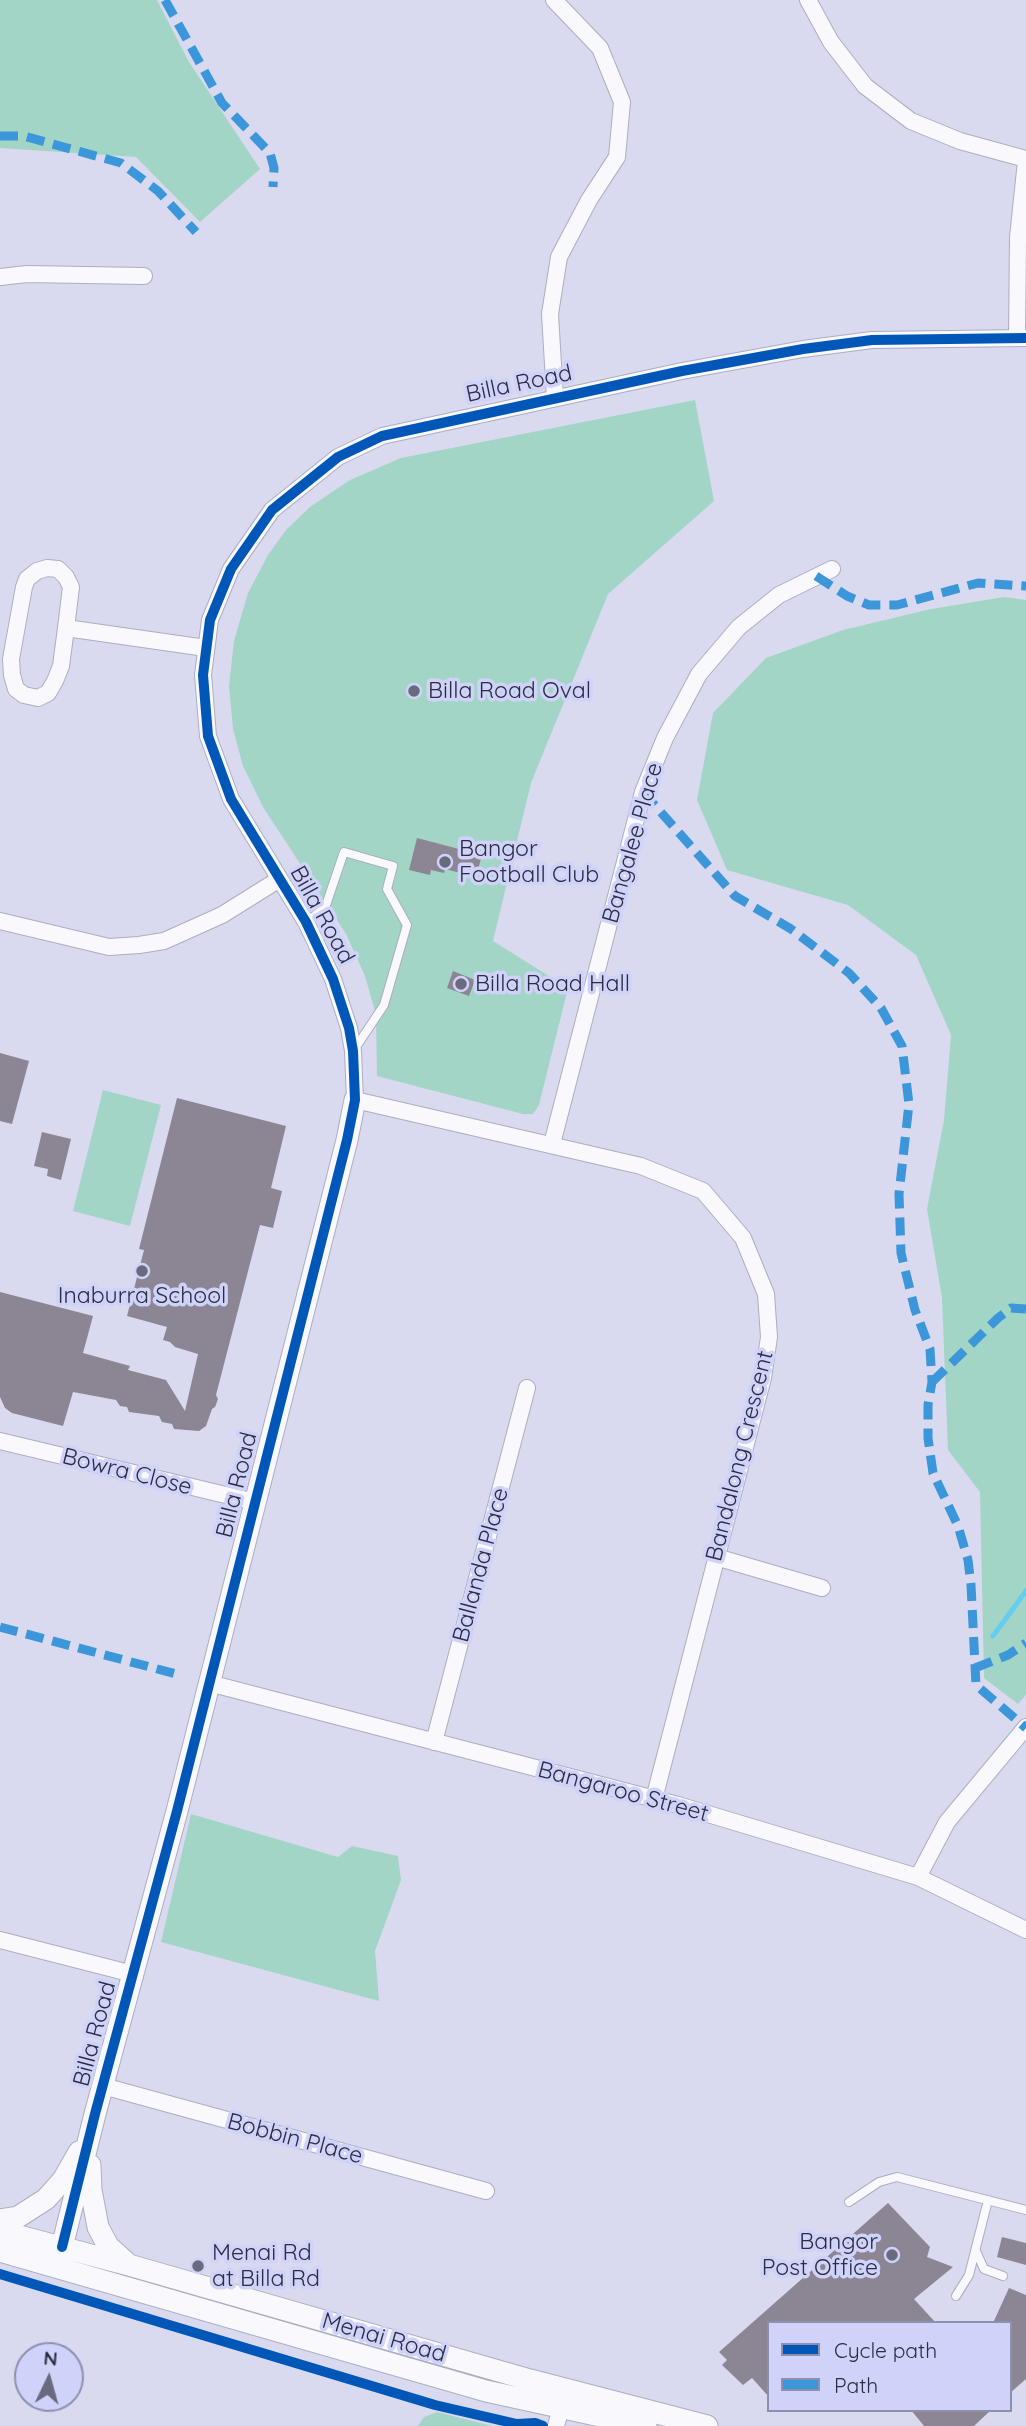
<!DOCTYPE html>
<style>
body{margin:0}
#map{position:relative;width:1026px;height:2426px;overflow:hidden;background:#d9daef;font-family:Quicksand,sans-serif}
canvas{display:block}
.legend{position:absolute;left:767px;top:2321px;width:245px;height:91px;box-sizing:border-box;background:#cfd2f9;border:2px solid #8e90af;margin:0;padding:9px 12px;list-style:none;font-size:21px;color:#2c2d40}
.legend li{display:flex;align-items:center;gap:14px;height:35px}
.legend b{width:35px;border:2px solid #8e90af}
.north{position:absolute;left:14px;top:2342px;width:70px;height:70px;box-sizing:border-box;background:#cfd2f9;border:2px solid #8e90af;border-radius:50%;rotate:5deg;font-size:19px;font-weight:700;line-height:28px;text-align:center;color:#2c2d40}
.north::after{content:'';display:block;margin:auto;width:24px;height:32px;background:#696a7d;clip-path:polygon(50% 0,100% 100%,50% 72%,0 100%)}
</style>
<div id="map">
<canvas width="1026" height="2426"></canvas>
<ul class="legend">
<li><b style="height:9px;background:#0057b8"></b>Cycle path</li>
<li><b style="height:9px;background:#3c96da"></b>Path</li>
</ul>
<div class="north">N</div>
</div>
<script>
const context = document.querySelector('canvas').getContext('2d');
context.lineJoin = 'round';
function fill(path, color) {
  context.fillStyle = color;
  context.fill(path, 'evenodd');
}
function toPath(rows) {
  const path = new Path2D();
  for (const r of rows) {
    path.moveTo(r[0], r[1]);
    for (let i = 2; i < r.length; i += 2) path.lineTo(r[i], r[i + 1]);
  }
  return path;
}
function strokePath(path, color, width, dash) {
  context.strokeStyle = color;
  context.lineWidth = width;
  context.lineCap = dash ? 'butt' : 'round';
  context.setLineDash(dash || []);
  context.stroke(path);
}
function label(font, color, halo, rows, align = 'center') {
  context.font = font + ' Quicksand,sans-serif';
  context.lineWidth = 7;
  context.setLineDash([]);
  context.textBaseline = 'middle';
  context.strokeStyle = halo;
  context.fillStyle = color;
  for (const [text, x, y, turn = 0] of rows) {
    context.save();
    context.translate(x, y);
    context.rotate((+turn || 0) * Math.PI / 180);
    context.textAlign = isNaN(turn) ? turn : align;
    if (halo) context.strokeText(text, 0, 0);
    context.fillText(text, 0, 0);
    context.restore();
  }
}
const green = toPath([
 [0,0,157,0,189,62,260,169,200,222,136,157,0,148],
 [695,400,714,501,608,594,531,783,493,941,568,988,539,1105,533,1114,523,1114,377,1076,376,1015,365,976,346,934,263,807,243,766,233,729,229,686,234,641,248,593,268,555,286,530,310,507,350,480,401,458],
 [1004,597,1026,600,1026,1695,1018,1704,984,1678,980,1492,948,1450,942,1298,927,1209,944,1120,951,1035,916,955,848,905,727,870,697,800,713,713,766,658,843,630,931,609],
 [103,1090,161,1105,130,1226,73,1211],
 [191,1814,338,1857,352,1846,398,1856,401,1880,375,1951,379,2001,161,1942],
 [437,2412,492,2426,418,2426,424,2417]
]);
const stream = toPath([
 [993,1636,1026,1591]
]);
const building = toPath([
 [417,838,482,855,476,877,445,869,444,873,431,870,430,875,409,870],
 [453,971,475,980,469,996,447,988],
 [0,1053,29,1061,12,1124,0,1121],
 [177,1098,286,1126,271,1188,282,1191,273,1228,260,1225,216,1395,218,1399,215,1407,212,1409,206,1426,199,1431,174,1429,172,1424,162,1422,159,1416,129,1412,127,1407,120,1406,116,1400,73,1392,63,1426,12,1413,5,1408,0,1397,0,1292,93,1316,83,1353,130,1366,128,1370,166,1380,185,1411,198,1354,175,1347,170,1342,163,1340,167,1327,127,1316,144,1250,139,1249],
 [42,1132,71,1139,61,1180,47,1176,48,1169,34,1166],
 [888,2203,930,2247,927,2257,953,2267,914,2299,936,2323,769,2323,769,2397,752,2378,743,2385,722,2365,727,2360,719,2352],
 [1002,2237,1026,2243,1026,2265,997,2257],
 [1009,2288,1026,2295,1026,2379,1010,2393,1010,2323,993,2323],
 [911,2410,991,2410,974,2426,924,2426]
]);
const lane = toPath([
 [306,922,325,908,344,852,393,866,387,889,407,925,384,1005,354,1050],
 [849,2202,879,2182,897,2177,1026,2210],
 [976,2251,984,2269,1003,2276],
 [956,2296,969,2275,988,2200]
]);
const street = toPath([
 [554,0,600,48,622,102,617,157,589,200,559,257,550,314,555,398],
 [808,0,831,42,865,86,911,121,960,141,1026,159],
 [0,277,27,274,144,276],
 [1017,338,1018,237,1026,161],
 [66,628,71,587,66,577,58,569,47,568,37,571,27,579,24,587,11,659,12,675,16,689,24,695,38,698,48,693,55,681,61,666,66,628,206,648],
 [0,921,109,947,139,945,164,941,222,915,278,880],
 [552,1144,643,792,665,738,699,674,739,627,779,595,832,569],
 [0,1441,255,1502],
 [716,1557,822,1588],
 [209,1683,678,1805,918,1877,1026,1930],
 [434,1742,527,1388],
 [654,1799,763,1378,769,1337,766,1294,743,1238,703,1191,641,1166,355,1100,353,1051,349,1028,333,979,306,922,231,799,208,736,203,675,210,620,231,569,272,510,338,457,382,436,682,371,803,349,872,340,1026,338],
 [918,1877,947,1822,1026,1727],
 [0,1940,133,1974],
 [103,2086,486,2191],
 [556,2426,561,2408]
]);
const secondary = toPath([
 [90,2165,91,2190,98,2227,108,2246,128,2264],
 [0,2220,18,2217,46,2199,63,2180,79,2152],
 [0,2231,129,2265,530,2380,707,2426],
 [62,2247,95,2114,177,1811,347,1140,355,1100],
 [0,2251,486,2391,646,2426]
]);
const quiet = toPath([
 [165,0,222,103,270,153,274,168,273,187],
 [0,136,24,136,121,163,158,191,196,232],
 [816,576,847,596,869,605,897,605,978,583,1026,586],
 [643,792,735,896,791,929,849,973,881,1008,902,1046,909,1104,899,1194,901,1253,915,1310,930,1349,932,1382,928,1405,928,1438,933,1473,958,1526,968,1560,971,1585,976,1685,1026,1728],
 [932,1382,998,1318,1011,1308,1026,1309],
 [0,1627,180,1675],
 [975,1668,1008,1655,1026,1643]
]);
const cycleway = toPath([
 [62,2247,95,2114,177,1811,347,1140,355,1100,353,1051,349,1028,333,979,306,922,231,799,208,736,203,675,210,620,231,569,272,510,338,457,382,436,682,371,803,349,872,340,1026,338],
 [0,2274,435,2405,517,2424,535,2423,543,2426]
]);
const markers = [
 [414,691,7,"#696a7d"],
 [445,862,7,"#696a7d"],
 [461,984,7,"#696a7d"],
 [142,1271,7,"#696a7d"],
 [892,2255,7,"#696a7d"],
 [198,2266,7,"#696a7d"]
];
const streetNames = [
 ["Billa Road",519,384,-12],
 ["Bangalee Place",633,843,-74],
 ["Billa Road",322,915,61],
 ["Bandalong Crescent",740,1456,-76],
 ["Bowra Close",127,1472,14],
 ["Billa Road",237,1485,-76],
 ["Ballanda Place",481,1565,-75],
 ["Bangaroo Street",623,1792,15],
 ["Billa Road",95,2034,-75],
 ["Bobbin Place",295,2139,15],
 ["Menai Road",384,2338,16]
];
const poiNames = [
 ["Billa Road Oval",428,691],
 ["Bangor",459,849],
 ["Football Club",459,875],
 ["Billa Road Hall",475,984],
 ["Inaburra School",142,1296,"center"],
 ["Bangor",878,2242,"right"],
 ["Post Office",878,2268,"right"],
 ["Menai Rd",212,2253],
 ["at Billa Rd",212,2279]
];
fill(green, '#a3d5c6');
strokePath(stream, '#65cdf0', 5);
fill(building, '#8c8594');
strokePath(lane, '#acadc0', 10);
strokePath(street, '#acadc0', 18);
strokePath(secondary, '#acadc0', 23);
strokePath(lane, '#f9f9fd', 8);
strokePath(street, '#f9f9fd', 16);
strokePath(secondary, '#f9f9fd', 21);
strokePath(quiet, '#3c96da', 9, [18, 9]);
strokePath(cycleway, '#0057b8', 10);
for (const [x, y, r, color] of markers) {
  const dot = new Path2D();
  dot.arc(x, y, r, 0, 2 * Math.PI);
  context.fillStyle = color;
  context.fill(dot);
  strokePath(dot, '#cfd2f9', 2.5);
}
label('23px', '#2c2d40', '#cfd2f9', streetNames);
label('23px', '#2c2d40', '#cfd2f9', poiNames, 'left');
</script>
